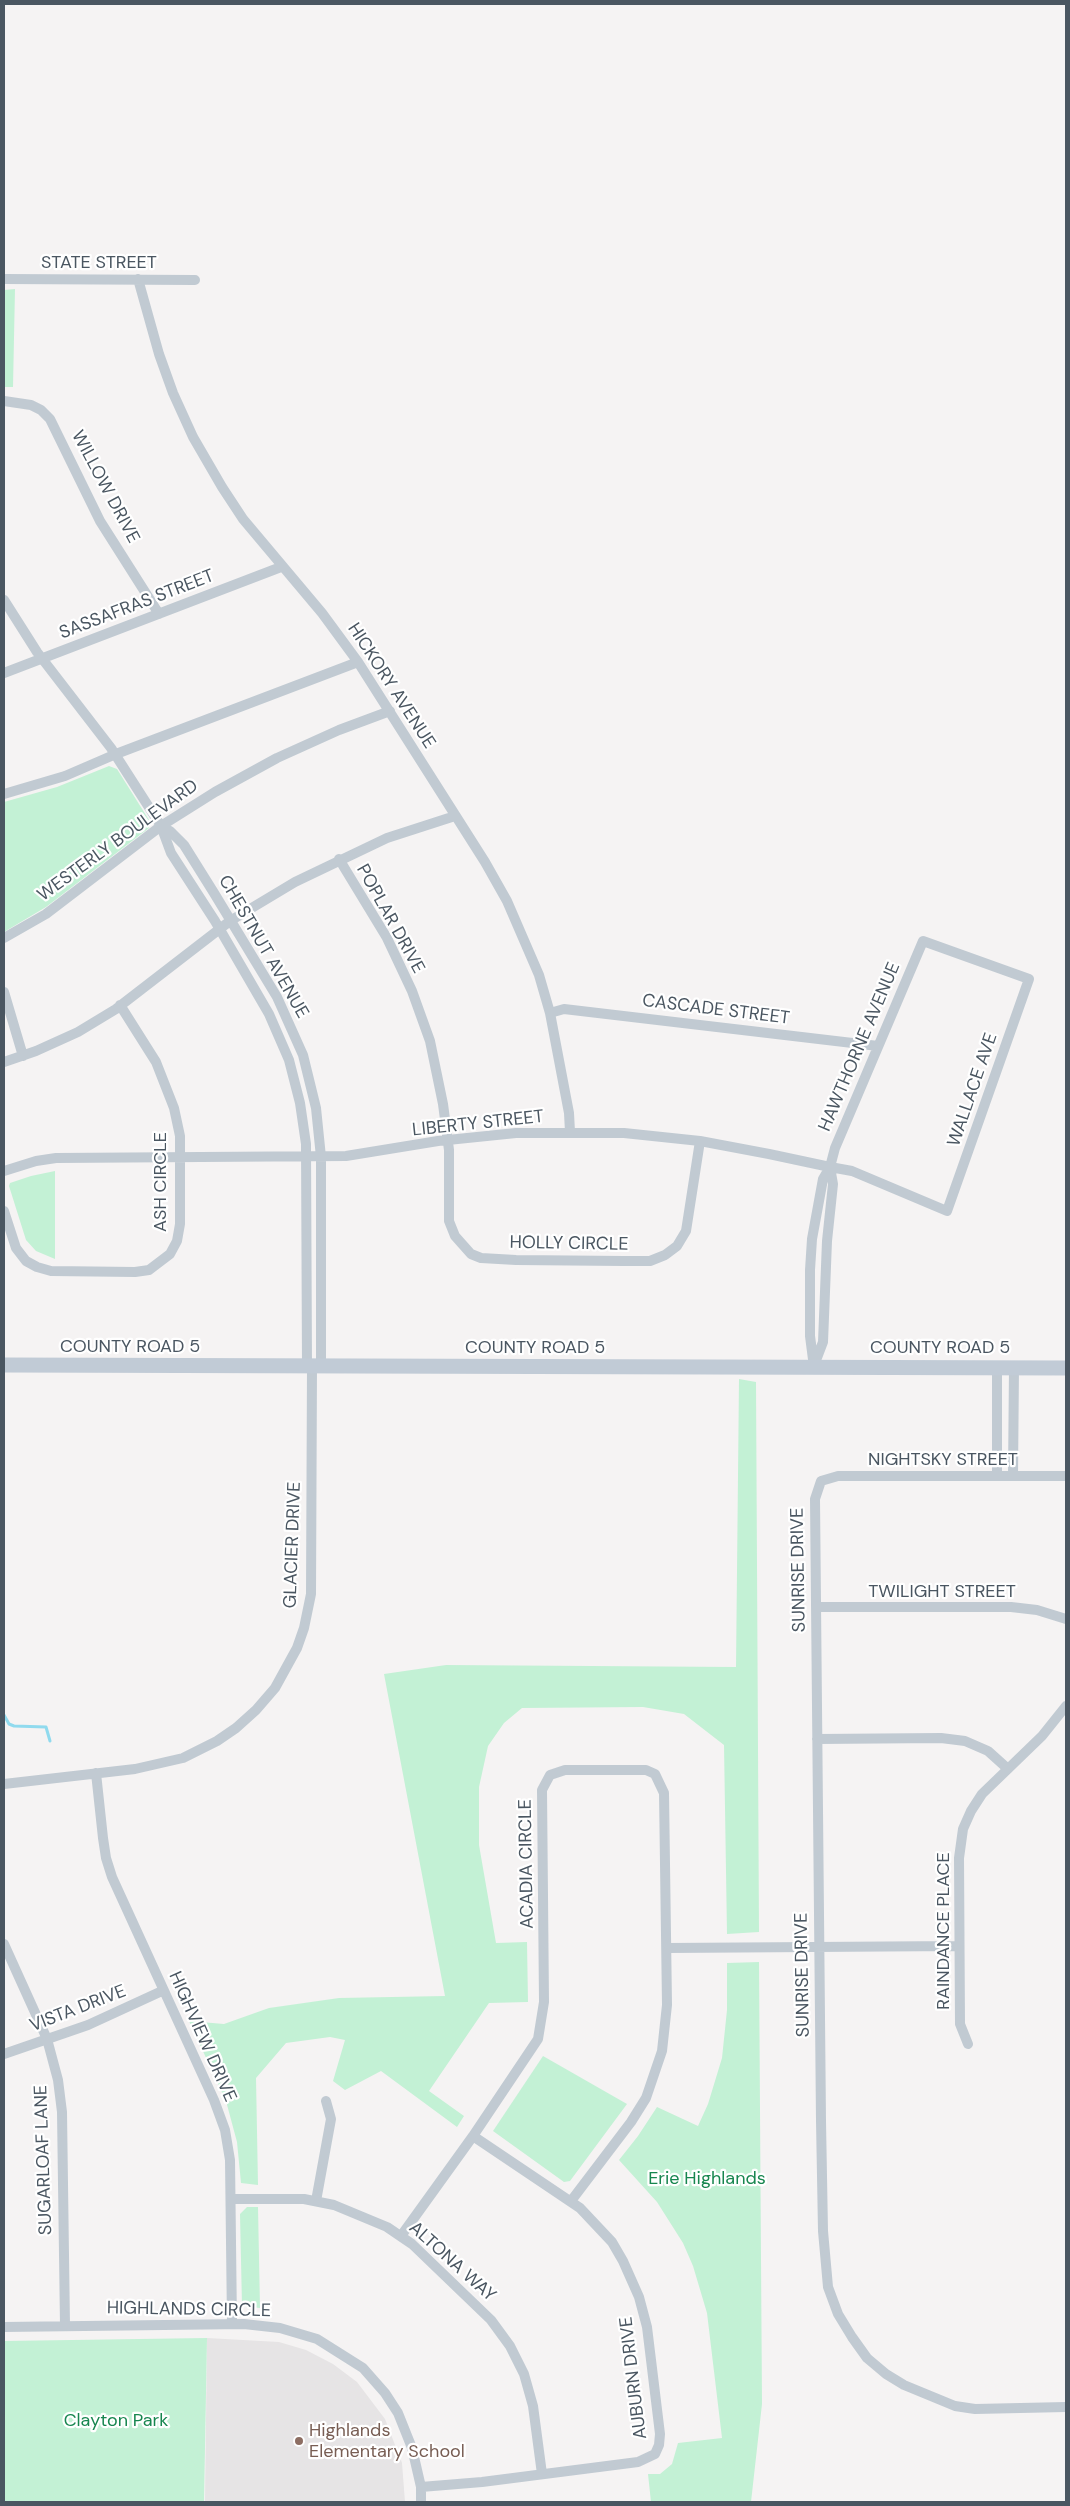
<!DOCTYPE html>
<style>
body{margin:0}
#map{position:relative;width:1070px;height:2506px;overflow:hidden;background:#f5f3f3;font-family:"DM Sans",sans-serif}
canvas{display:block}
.frame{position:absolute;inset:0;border:5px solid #4a5661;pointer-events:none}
</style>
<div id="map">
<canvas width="1070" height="2506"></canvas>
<div class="frame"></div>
</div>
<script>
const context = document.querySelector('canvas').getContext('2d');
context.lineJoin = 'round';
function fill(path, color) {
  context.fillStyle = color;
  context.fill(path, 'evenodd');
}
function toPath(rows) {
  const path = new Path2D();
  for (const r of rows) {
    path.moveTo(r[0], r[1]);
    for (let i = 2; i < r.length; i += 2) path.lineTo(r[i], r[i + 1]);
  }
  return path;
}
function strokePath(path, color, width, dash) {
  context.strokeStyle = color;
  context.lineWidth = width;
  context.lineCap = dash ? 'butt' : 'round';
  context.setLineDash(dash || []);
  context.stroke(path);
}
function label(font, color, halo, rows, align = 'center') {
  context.font = font + ' "DM Sans",sans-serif';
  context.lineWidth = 4.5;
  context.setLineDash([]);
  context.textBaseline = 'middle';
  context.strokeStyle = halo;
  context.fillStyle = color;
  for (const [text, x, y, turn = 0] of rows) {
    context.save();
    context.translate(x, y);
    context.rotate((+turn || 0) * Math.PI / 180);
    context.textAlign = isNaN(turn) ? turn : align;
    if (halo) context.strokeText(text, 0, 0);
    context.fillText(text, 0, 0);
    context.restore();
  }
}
const education = toPath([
 [207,2338,279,2342,306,2350,333,2364,357,2382,385,2419,402,2463,405,2502,205,2502]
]);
const green = toPath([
 [15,289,13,387,4,387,4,290],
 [109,766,117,769,149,820,149,828,46,907,4,932,4,802,57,787],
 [55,1171,55,1259,36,1251,26,1240,9,1186,10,1183,31,1176],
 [739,1379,756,1382,759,1932,727,1934,724,1745,684,1714,643,1707,522,1708,504,1723,488,1746,479,1787,479,1845,496,1943,527,1942,528,2002,489,2003,429,2091,464,2116,457,2127,381,2071,345,2090,333,2081,345,2040,330,2037,286,2043,256,2078,258,2185,241,2183,237,2142,226,2101,189,2021,224,2024,269,2008,339,1998,445,1996,384,1674,446,1665,736,1667],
 [759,1962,762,2404,751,2502,651,2502,648,2474,660,2474,672,2464,678,2443,722,2438,707,2313,693,2266,683,2243,657,2202,619,2160,638,2136,657,2107,698,2126,708,2104,722,2058,727,2010,727,1963],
 [543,2056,627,2104,570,2181,564,2182,493,2131],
 [247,2207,258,2207,260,2308,242,2306,240,2214],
 [207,2338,204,2502,4,2502,4,2341]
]);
const stream = toPath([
 [4,1715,9,1724,14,1726,46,1727,50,1741]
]);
const street = toPath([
 [4,279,195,280],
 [138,279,159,354,173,393,193,437,222,487,243,519,322,613,358,662,485,862,507,901,539,975,550,1013,569,1113,570,1132],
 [4,401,31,405,41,410,50,419,100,521,159,614],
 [4,600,37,652,111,748,161,826,171,853,215,921,269,1014,289,1060,300,1103,306,1144,307,1367],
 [4,673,281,567],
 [4,794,65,776,116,754,358,662],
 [161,826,170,831,184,845,214,893,277,997,303,1055,316,1108,321,1157,321,1367],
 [339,859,387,938,412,991,430,1041,443,1104,449,1150,449,1221,455,1236,471,1254,481,1258,516,1260,624,1261,650,1261,665,1255,677,1246,686,1231,700,1141],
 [4,938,46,914,161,826,215,792,277,758,339,730,390,711],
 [4,992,23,1056],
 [550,1013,564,1009,878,1046],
 [4,1062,36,1051,78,1032,116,1009,230,921,295,882,387,838,455,816],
 [4,1171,36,1161,56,1158,346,1156,438,1141,516,1133,624,1133,700,1141,769,1154,830,1167,852,1171,947,1211,1029,979,923,941,835,1148,830,1167,823,1179,812,1239,810,1270,810,1336,814,1367],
 [4,1211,16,1248,26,1261,37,1267,51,1271,135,1272,149,1270,170,1254,177,1241,180,1224,180,1136,174,1108,156,1062,120,1005],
 [815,1363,823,1342,827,1241,833,1184,830,1167],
 [997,1367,997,1476],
 [1013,1476,1014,1367],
 [1066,1476,838,1476,821,1481,815,1499,821,2121,823,2231,828,2287,838,2314,852,2337,867,2358,886,2374,904,2385,955,2406,975,2409,1066,2407],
 [816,1607,1011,1607,1037,1610,1066,1619],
 [817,1739,941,1738,965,1741,988,1751,1008,1769],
 [96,1773,103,1838,106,1858,112,1877,214,2100,225,2130,230,2160,232,2324],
 [4,1784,135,1769,183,1758,217,1741,236,1728,256,1710,275,1688,297,1648,304,1628,311,1594,312,1367],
 [4,1944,47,2039,58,2080,62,2112,65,2326],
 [667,1948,959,1946],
 [968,2044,960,2024,959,1858,963,1829,971,1811,982,1794,1042,1736,1066,1706],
 [4,2054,88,2025,162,1991],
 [231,2199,304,2199,334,2205,387,2227,412,2244,491,2320,510,2346,524,2374,533,2406,542,2474],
 [316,2201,331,2119,326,2101],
 [401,2236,473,2136,538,2039,544,2002,542,1790,550,1775,565,1770,646,1770,655,1774,664,1793,667,2005,662,2051,646,2098,631,2122,571,2201],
 [4,2327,244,2324,280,2328,317,2339,363,2368,385,2393,398,2413,412,2448,421,2487,421,2502],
 [421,2487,482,2482,638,2462,655,2454,659,2445,660,2434,647,2327,639,2297,623,2261,612,2242,580,2208,473,2136]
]);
const secondary = toPath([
 [4,1365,1066,1368]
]);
const markers = [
 [299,2441,5,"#8d6e63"]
];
const streetNames = [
 ["STATE STREET",99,263],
 ["WILLOW DRIVE",105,487,62],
 ["SASSAFRAS STREET",137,605,-21],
 ["HICKORY AVENUE",391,686,57],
 ["WESTERLY BOULEVARD",118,841,-36],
 ["POPLAR DRIVE",390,919,61],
 ["CHESTNUT AVENUE",263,947,60],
 ["CASCADE STREET",716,1010,7],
 ["HAWTHORNE AVENUE",860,1047,-67],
 ["WALLACE AVE",973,1090,-71],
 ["LIBERTY STREET",478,1124,-6],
 ["ASH CIRCLE",161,1182,-90],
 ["HOLLY CIRCLE",569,1244,1],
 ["COUNTY ROAD 5",130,1347],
 ["COUNTY ROAD 5",535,1348],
 ["COUNTY ROAD 5",940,1348],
 ["NIGHTSKY STREET",943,1460],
 ["GLACIER DRIVE",293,1545,-88],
 ["SUNRISE DRIVE",799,1570,-91],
 ["TWILIGHT STREET",942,1592],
 ["ACADIA CIRCLE",527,1864,-91],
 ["RAINDANCE PLACE",944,1931,-90],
 ["SUNRISE DRIVE",803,1975,-91],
 ["VISTA DRIVE",78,2009,-21],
 ["HIGHVIEW DRIVE",202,2037,66],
 ["SUGARLOAF LANE",44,2160,-92],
 ["ALTONA WAY",452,2262,42],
 ["HIGHLANDS CIRCLE",189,2310,1],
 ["AUBURN DRIVE",634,2378,-97]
];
const parkNames = [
 ["Erie Highlands",707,2179],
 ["Clayton Park",116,2421]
];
const educationNames = [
 ["Highlands",309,2431],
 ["Elementary School",309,2452]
];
fill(education, '#e6e4e5');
fill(green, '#c3f1d5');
strokePath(stream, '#90daee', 3);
strokePath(street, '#c1cad2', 10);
strokePath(secondary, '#c1cbd6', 15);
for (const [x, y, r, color] of markers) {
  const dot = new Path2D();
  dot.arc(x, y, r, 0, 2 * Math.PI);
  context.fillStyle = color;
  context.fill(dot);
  strokePath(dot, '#fff', 2);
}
label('18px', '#4a5661', '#fff', streetNames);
label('18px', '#17864f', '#fff', parkNames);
label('18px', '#785e54', '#fff', educationNames, 'left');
</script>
